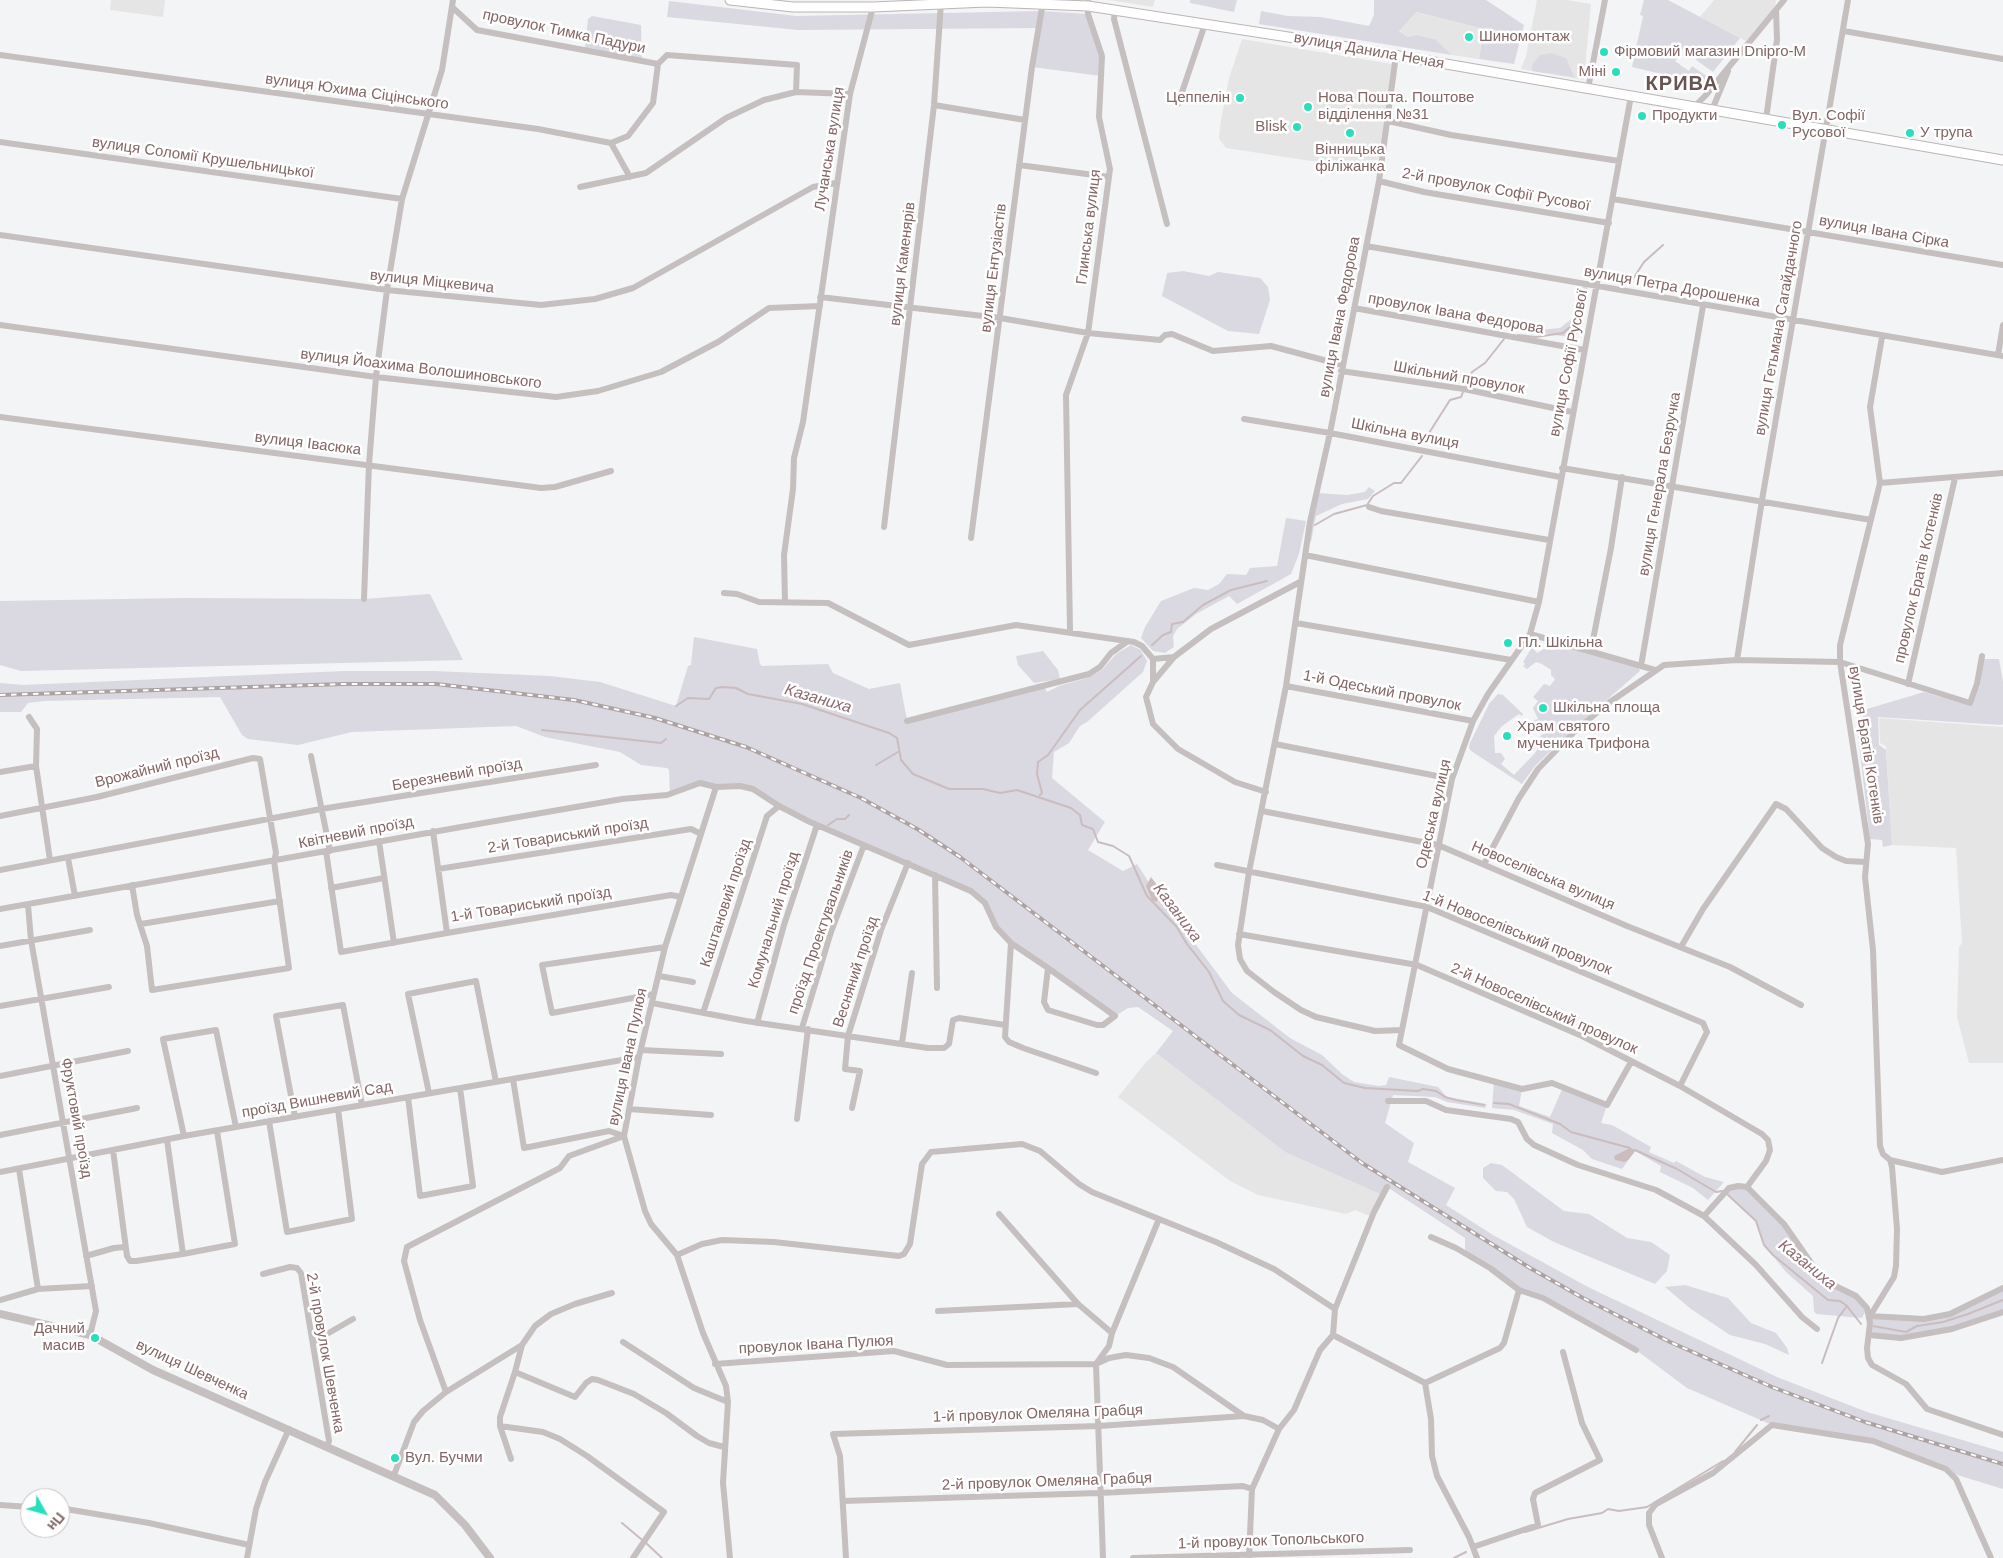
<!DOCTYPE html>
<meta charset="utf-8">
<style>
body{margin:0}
#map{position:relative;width:2003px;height:1558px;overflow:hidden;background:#f2f4f6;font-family:Arial,sans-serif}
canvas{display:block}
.north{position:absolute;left:20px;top:1488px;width:50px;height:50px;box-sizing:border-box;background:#fff;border:1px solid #cdc2c1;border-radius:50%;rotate:128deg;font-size:14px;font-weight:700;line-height:20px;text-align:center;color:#836665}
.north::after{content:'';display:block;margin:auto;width:18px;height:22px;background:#2adebd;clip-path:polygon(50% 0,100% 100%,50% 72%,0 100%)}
</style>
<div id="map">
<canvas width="2003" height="1558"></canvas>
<div class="north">Пн</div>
</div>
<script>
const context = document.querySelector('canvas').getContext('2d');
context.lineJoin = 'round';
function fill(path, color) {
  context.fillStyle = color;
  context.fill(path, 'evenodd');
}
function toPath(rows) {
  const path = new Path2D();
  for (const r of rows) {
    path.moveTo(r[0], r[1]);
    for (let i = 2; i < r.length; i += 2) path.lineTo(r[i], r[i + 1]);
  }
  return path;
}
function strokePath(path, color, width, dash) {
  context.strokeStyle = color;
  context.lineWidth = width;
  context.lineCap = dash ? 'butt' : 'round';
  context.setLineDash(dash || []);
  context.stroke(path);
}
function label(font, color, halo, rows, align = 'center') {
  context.font = font + ' Arial,sans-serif';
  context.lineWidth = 5;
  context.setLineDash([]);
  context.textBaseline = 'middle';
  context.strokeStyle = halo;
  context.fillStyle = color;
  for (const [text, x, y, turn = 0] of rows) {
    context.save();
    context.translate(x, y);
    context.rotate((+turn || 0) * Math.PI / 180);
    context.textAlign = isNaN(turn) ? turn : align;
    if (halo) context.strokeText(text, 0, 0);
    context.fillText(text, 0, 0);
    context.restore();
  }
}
const built = toPath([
 [111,0,165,0,163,17,110,10],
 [1109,0,1155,0,1153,7],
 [1537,0,1567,0,1591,4,1584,80,1521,69,1526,56],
 [1714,0,1776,0,1775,7,1746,41,1700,17],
 [1415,12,1484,29,1479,59,1452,55,1435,39,1416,35,1408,37,1399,30],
 [1242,39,1392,64,1380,155,1373,167,1364,169,1226,148,1219,139,1220,126,1229,78],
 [1879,718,2003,727,2003,1063,1969,1063,1957,1017,1959,947,1962,943,1956,848,1892,845,1886,746,1880,743],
 [1156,1053,1285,1152,1382,1195,1372,1217,1355,1210,1346,1214,1258,1195,1230,1181,1118,1097,1146,1062]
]);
const green = toPath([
 [1190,0,1237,0,1234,12,1190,3],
 [1374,0,1486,0,1524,25,1514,64,1479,59,1484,29,1416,12,1399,31,1408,37,1416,35,1435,39,1452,55,1259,24,1261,11,1288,16,1321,17,1369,26,1374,15],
 [1644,0,1668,0,1740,38,1713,72,1696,60,1699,55,1685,46,1675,61,1689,71,1692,66,1708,77,1704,84,1632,67,1643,16,1640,15],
 [669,1,796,16,1041,11,1088,14,1100,50,1101,76,1032,67,1038,28,798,30,667,17],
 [592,16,641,25,642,61,585,49,588,19],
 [1551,53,1566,58,1574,77,1532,71,1532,65,1540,55],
 [1183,271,1209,276,1218,272,1260,278,1268,287,1270,300,1259,334,1228,331,1162,296,1167,273],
 [1583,285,1588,285,1584,313,1576,338,1504,328,1504,325,1539,330,1560,328,1579,313],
 [1369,487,1375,491,1368,499,1342,504,1316,516,1311,542,1307,539,1316,493,1347,495,1365,492],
 [1286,518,1306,521,1299,554,1291,574,1237,604,1229,596,1196,614,1177,629,1173,636,1174,647,1165,653,1153,651,1141,638,1145,627,1161,601,1194,588,1208,590,1219,584,1227,574,1246,575,1250,568,1277,566],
 [430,594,463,660,21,671,0,665,0,601,185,598,364,599],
 [694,637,757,649,760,664,762,666,828,664,833,673,869,689,900,683,907,720,1044,686,1047,692,1059,686,1087,678,1102,670,1116,654,1131,645,1141,650,1147,661,1143,672,1087,722,1080,726,1069,743,1054,752,1052,778,1105,822,1088,850,1123,871,1137,864,1157,895,1176,906,1186,923,1185,930,1232,993,1290,1038,1322,1055,1342,1074,1354,1082,1379,1086,1386,1085,1389,1077,1438,1087,1447,1097,1487,1104,1485,1108,1447,1102,1435,1097,1393,1095,1385,1123,1414,1143,1408,1162,1455,1188,1446,1205,1493,1235,1588,1287,1777,1377,1867,1412,2003,1452,2003,1489,1951,1473,1873,1441,1772,1425,1687,1388,1636,1350,1543,1298,1519,1290,1465,1253,1465,1238,1387,1187,1382,1195,1285,1152,1156,1053,1173,1031,1138,1007,1128,1008,1115,1016,1000,932,981,899,810,822,757,791,700,783,670,794,669,770,667,768,641,765,620,752,545,737,516,726,352,732,298,745,248,739,242,735,220,697,44,701,28,703,21,712,0,712,0,683,23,685,345,671,434,671,550,676,600,682,676,706,688,666,691,665],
 [1561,645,1639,668,1640,671,1570,732,1535,766,1522,784,1471,751,1469,748,1470,743,1489,704,1498,694,1503,695,1523,714,1522,716,1519,714,1502,726,1494,736,1495,753,1501,753,1505,759,1501,764,1514,775,1535,753,1539,747,1536,742,1544,732,1530,722,1538,719,1533,708,1538,701,1533,697,1544,684,1550,686,1555,679,1551,675,1551,670,1542,664,1536,662,1527,669,1523,666,1525,664,1523,662,1532,647,1537,653,1544,649,1554,650],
 [1043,651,1058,670,1060,679,1034,683,1018,665,1016,656],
 [1983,659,1999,659,2003,682,2003,724,2001,725,1878,717,1879,745,1886,750,1892,845,1883,847,1882,840,1870,839,1857,727,1867,709,1924,692,1971,706,1980,686],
 [1494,1081,1522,1089,1519,1106,1550,1117,1563,1087,1607,1105,1601,1123,1612,1125,1651,1147,1649,1152,1674,1163,1676,1161,1705,1177,1724,1182,1708,1200,1693,1188,1660,1172,1661,1166,1635,1151,1622,1169,1592,1159,1583,1150,1552,1133,1553,1124,1514,1110,1492,1108],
 [1491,1163,1502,1165,1564,1211,1589,1214,1627,1238,1651,1242,1670,1255,1667,1271,1655,1284,1554,1242,1527,1227,1514,1199,1507,1192,1496,1191,1483,1178,1483,1168],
 [1747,1187,1784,1224,1818,1274,1847,1291,1867,1308,1862,1318,1816,1314,1814,1311,1813,1296,1786,1272,1764,1245,1756,1221,1727,1194,1730,1190],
 [1685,1285,1728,1298,1751,1323,1776,1333,1787,1348,1789,1355,1765,1344,1730,1335,1691,1309,1665,1287],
 [2003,1288,2003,1312,1952,1329,1901,1338,1869,1335,1870,1316,1924,1319,1950,1314]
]);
const water = toPath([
 [1151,877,1163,893,1156,902,1152,900,1146,886],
 [1630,1148,1636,1150,1629,1159,1625,1162,1615,1160,1614,1156]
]);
const stream = toPath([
 [1629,285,1644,262,1663,245],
 [1518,335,1536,337,1563,333,1576,322],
 [1466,385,1472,372,1485,363,1504,339],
 [1422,444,1450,400,1461,397,1463,392],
 [1315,525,1334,514,1367,505,1373,496,1394,483,1401,483,1422,456],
 [1152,645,1163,635,1171,632,1172,624,1183,622,1203,605,1231,590,1267,581],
 [676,706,688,698,709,699,716,688,722,687,736,688,748,694,802,704,889,733,897,738,901,760,913,774,949,789,983,789,1000,793,1017,790,1071,808,1080,815,1082,825,1093,829,1098,842,1113,846,1129,856,1147,896,1176,926,1187,944,1209,972,1223,1001,1239,1015,1270,1030,1303,1056,1322,1065,1344,1083,1365,1088,1418,1091,1423,1089,1436,1091,1445,1097,1456,1100,1484,1105],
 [542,730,661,743,666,739],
 [876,765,898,752],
 [1040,795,1042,793,1037,774,1038,762,1048,755,1080,710,1141,656],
 [828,825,837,819,845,819,849,815],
 [1494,1103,1509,1104,1560,1124,1571,1132,1630,1148],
 [1635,1150,1677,1169,1716,1192,1722,1191],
 [1727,1194,1756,1221,1764,1245,1773,1255,1828,1300,1840,1301,1847,1306,1861,1324],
 [1873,1326,1906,1332,1917,1326,1943,1322,1968,1314,2003,1300],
 [1822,1363,1838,1318,1847,1306],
 [1761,1420,1769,1416],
 [1735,1452,1757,1425],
 [622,1523,641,1539],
 [1525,1532,1568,1519,1602,1513,1608,1509,1619,1511,1647,1507,1723,1461],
 [646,1543,662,1558],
 [1454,1558,1466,1552]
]);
const minor = toPath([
 [452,7,477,30,658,64],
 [1115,10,1114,19,1167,224],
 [1844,31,2003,59],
 [0,55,538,129,611,143,628,136,653,103,658,64],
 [1396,55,1379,181,1330,433,1310,522,1286,686,1249,872,1238,945,1240,959,1247,971,1274,992,1301,1010,1316,1017,1375,1031,1402,1030],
 [658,64,667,55,797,65,796,92],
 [1588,89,1605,0],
 [1631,96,1539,602,1530,634,1488,694,1473,721,1452,779,1399,1045,1448,1069,1522,1089,1552,1083,1607,1105,1631,1062],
 [1178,104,1205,24],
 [934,105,1025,120],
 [1694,107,1705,96,1784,0],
 [1712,110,1728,71],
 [1766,119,1777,40,1776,10],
 [1388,121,1451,135,1619,161],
 [0,142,402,199],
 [611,143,630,177],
 [1019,165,1109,177],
 [1379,181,1424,192,1609,223],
 [580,187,646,173,726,118,764,100,796,92,850,94],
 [1613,199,2003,265],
 [0,235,387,290,541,305,595,299,633,288,813,187,836,183],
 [1366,246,2003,356],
 [820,297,1000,318,1088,333,1160,340,1165,335,1172,334,1213,351,1271,346,1342,365],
 [1354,308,1584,350],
 [0,325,376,377,556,397,598,391,661,372,718,342,769,308,820,306],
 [1998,355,2003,325],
 [1341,371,1464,389,1572,412],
 [0,417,541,488,555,487,611,471],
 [1244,419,1330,433,1560,477],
 [1562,468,1871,520],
 [1880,483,2003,473],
 [1369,507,1381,511,1549,540],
 [884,527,934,105,941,3],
 [971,538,1032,67,1043,2],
 [1305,555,1539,602],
 [724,593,737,594,759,602,828,603,909,645,1016,625,1134,642,1142,646,1153,659,1153,682],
 [364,599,369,464,376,377,387,290,402,199,442,70,453,0],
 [785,602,784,555,793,489,794,458,803,422,850,94,873,7],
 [1296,623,1511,660],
 [1070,631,1066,395,1088,333,1110,169,1099,117,1102,56,1088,14,1088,0],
 [1530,634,1655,670],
 [1591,650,1611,548,1622,477],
 [1153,659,1174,657],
 [1737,660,1762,500,1848,0],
 [1641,666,1703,306],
 [1908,684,1955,478],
 [1286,686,1473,721],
 [29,717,37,729,36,766,50,860],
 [907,721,1089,674,1100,667,1111,653,1128,641],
 [1275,744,1452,779],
 [311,756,330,851],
 [0,772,36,766],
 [716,787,665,947,639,1057,624,1136,645,1211,651,1224,677,1255,703,1333,726,1386,728,1402,723,1483,730,1558],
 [1266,792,1235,782,1178,749,1153,724,1146,697,1153,682,1174,657,1211,629,1300,582],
 [1262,811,1438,845,1627,926,1730,967,1801,1005],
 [0,816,97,797,253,758,260,759,276,853,274,861,289,968,152,990,147,946,137,915,132,885],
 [433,831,447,933,671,895,681,897],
 [379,841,394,943],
 [326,851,341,952,447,933],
 [68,858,75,896],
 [1484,864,1519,798,1538,769,1574,732,1607,704,1664,665,1737,660,1840,662,1970,703,1977,684,1982,656],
 [1217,865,1427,907,1703,1023,1707,1032,1680,1086],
 [438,869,691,829,701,834],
 [0,870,321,809,596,765],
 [935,875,937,988],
 [331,888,384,878],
 [28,905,31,940,96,1311,90,1335],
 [0,909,478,824,622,799,667,795,700,783,716,787,740,786,753,789,779,806,810,822,971,891,985,903,996,927,1011,943,1048,968,1115,1016,1103,1025,1097,1025,1048,1010,1044,1002,1048,968],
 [141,924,280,901],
 [1239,934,1417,965,1582,1036,1680,1086,1762,1134,1768,1140,1770,1150,1766,1161,1747,1187],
 [1011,943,1005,1037,1009,1042,1023,1048,1096,1073],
 [0,946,90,930],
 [1681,947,1703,909,1776,804,1786,809,1822,848,1836,857,1846,861,1866,862],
 [659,976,693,982],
 [654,994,552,1013,542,965,665,947],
 [652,1003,746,1021,928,1048,944,1048,949,1044,953,1020,959,1018,1005,1025],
 [0,1006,109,987],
 [703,1013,767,816,779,806],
 [757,1023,784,925,817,825],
 [802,1028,831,932,864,845],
 [902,1043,912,973],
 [641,1050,721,1054],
 [0,1076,128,1051],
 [513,1079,524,1148,609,1131,624,1136],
 [429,1093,408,994,476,981,496,1082],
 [408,1097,420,1196,473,1186,460,1088],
 [1388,1101,1426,1101,1446,1110,1511,1119,1518,1122,1527,1139,1534,1145,1578,1165,1656,1190,1704,1216,1756,1265,1802,1317,1817,1329],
 [852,1108,860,1071,845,1069,848,1036,881,930,908,863],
 [629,1109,711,1115],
 [295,1117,276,1016,343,1005,362,1105],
 [797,1119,808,1029],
 [269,1121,287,1232,352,1219,338,1109],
 [0,1135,137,1108],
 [184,1136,163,1039,216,1030,236,1127],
 [167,1140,183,1254],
 [113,1150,127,1256,130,1261,136,1261,183,1254,235,1244,217,1131],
 [1890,1160,1942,1172,2003,1160],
 [19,1169,38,1289],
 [0,1172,184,1136,639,1057],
 [999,1214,1078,1304,1112,1333,1109,1346,1096,1364,1103,1558],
 [1704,1216,1729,1188,1738,1186,1747,1187,1784,1224,1823,1280,1856,1296,1867,1308,1870,1323,1867,1348,1868,1358,1872,1365,1906,1384,1927,1409,2003,1435],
 [1431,1237,1456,1248,1490,1268,1519,1290],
 [677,1255,702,1244,722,1240,774,1242,899,1256,904,1254,910,1244,922,1164,931,1152,1022,1144,1040,1151,1079,1184,1092,1192,1216,1242,1274,1269,1335,1309,1333,1335,1425,1383,1500,1348,1504,1343,1519,1290,1543,1298,1636,1350],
 [86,1256,114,1248,125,1247],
 [263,1274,290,1267,297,1268,301,1273,329,1441,327,1446],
 [0,1300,38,1289,92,1286],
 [1335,1309,1374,1212,1387,1187],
 [938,1311,1078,1304],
 [1870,1316,1894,1277,1896,1266,1897,1229,1892,1167,1890,1160,1883,1154,1880,1146,1873,950,1865,877,1868,844,1840,662,1840,645,1880,483,1870,407,1882,337],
 [1870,1316,1924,1319,1950,1314,2003,1288],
 [1112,1333,1159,1219],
 [1869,1335,1901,1338,1952,1329,2003,1312],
 [313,1342,353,1319],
 [623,1342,694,1388,728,1402],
 [715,1364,894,1351,947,1365,1096,1364,1109,1358,1126,1355,1149,1358,1173,1367,1244,1416,1263,1420,1279,1429,1252,1489,1249,1558],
 [515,1372,575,1397,586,1383,592,1379,598,1380,634,1394,666,1413,697,1436,709,1443,724,1447],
 [1425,1383,1431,1419,1432,1456,1437,1476,1469,1537,1477,1558],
 [446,1392,420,1320,404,1261,407,1247,560,1168,569,1156,624,1136],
 [500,1426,500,1417,515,1372,522,1345],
 [1279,1429,1294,1410,1320,1350,1333,1335],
 [511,1459,500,1426,543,1432,560,1439,587,1456,664,1512,633,1558],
 [394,1475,414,1422,423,1411,446,1392,522,1345,535,1326,551,1314,575,1304,612,1293],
 [843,1501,1099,1493,1243,1486,1252,1489],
 [0,1505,30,1507],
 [60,1508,149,1523,249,1545],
 [1473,1547,1538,1525,1533,1499,1535,1493,1600,1460,1582,1423,1563,1352],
 [247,1558,256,1509,265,1482,289,1429],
 [846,1558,840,1456,833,1434,1099,1426,1244,1416],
 [1133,1558,1410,1550],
 [1662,1558,1649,1525,1649,1513,1656,1504,1713,1473,1772,1425,1873,1441,1946,1469,1956,1479,1991,1558]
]);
const tertiary = toPath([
 [0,1314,90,1335,153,1370,435,1495,465,1525,490,1558]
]);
const secondary = toPath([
 [730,0,793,7,873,7,987,2,1088,6,1301,39,2003,160]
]);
const rail = toPath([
 [0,695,344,684,436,684,574,700,655,718,746,747,861,798,919,830,960,857,1362,1163,1530,1268,1583,1298,1670,1342,1772,1387,1865,1422,2003,1464]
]);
const markers = [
 [1469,37,5,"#2adebd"],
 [1604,52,5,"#2adebd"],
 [1616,72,5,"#2adebd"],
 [1240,98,5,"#2adebd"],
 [1308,107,5,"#2adebd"],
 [1642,116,5,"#2adebd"],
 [1782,125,5,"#2adebd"],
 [1297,127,5,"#2adebd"],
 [1350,133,5,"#2adebd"],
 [1910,133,5,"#2adebd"],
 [1508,643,5,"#2adebd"],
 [1543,708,5,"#2adebd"],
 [1507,736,5,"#2adebd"],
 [95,1338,5,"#2adebd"],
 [395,1458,5,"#2adebd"]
];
const streetNames = [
 ["провулок Тимка Падури",564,32,12],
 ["вулиця Данила Нечая",1369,51,10],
 ["вулиця Юхима Сіцінського",357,92,8],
 ["Лучанська вулиця",830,149,-81],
 ["вулиця Соломії Крушельницької",203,158,8],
 ["2-й провулок Софії Русової",1496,190,10],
 ["Глинська вулиця",1089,227,-83],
 ["вулиця Івана Сірка",1884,232,10],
 ["вулиця Каменярів",903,264,-83],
 ["вулиця Ентузіастів",994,268,-83],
 ["вулиця Міцкевича",432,282,6],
 ["вулиця Петра Дорошенка",1672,287,10],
 ["провулок Івана Федорова",1456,314,10],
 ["вулиця Івана Федорова",1340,317,-79],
 ["вулиця Гетьмана Сагайдачного",1779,328,-80],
 ["вулиця Софії Русової",1569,363,-79],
 ["вулиця Йоахима Волошиновського",421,369,7],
 ["Шкільний провулок",1459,378,10],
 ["Шкільна вулиця",1405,434,11],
 ["вулиця Івасюка",308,444,7],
 ["вулиця Генерала Безручка",1660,484,-80],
 ["провулок Братів Котенків",1919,578,-77],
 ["1-й Одеський провулок",1382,691,11],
 ["вулиця Братів Котенків",1866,745,81],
 ["Врожайний проїзд",157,768,-14],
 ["Березневий проїзд",457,775,-10],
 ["Одеська вулиця",1434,814,-77],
 ["Квітневий проїзд",356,833,-11],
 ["2-й Товариський проїзд",568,836,-9],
 ["Новоселівська вулиця",1543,876,23],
 ["Каштановий проїзд",726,903,-72],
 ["1-й Товариський проїзд",531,905,-9],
 ["Комунальний проїзд",774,920,-73],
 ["проїзд Проектувальників",821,932,-71],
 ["1-й Новоселівський провулок",1517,933,22],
 ["Весняний проїзд",856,972,-72],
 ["2-й Новоселівський провулок",1544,1009,24],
 ["вулиця Івана Пулюя",628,1057,-78],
 ["проїзд Вишневий Сад",317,1100,-10],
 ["Фруктовий проїзд",76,1118,80],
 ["провулок Івана Пулюя",816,1345,-3],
 ["2-й провулок Шевченка",325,1353,80],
 ["вулиця Шевченка",192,1370,25],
 ["1-й провулок Омеляна Грабця",1038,1414,-2],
 ["2-й провулок Омеляна Грабця",1047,1482,-2],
 ["1-й провулок Топольського",1271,1541,-2]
];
const poiNames = [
 ["Шиномонтаж",1479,37],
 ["Фірмовий магазин Dnipro-M",1614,52],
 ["Міні",1606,72,"right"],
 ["Цеппелін",1230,98,"right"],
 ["Нова Пошта. Поштове",1318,98],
 ["відділення №31",1318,115],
 ["Продукти",1652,116],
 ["Вул. Софії",1792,116],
 ["Русової",1792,133],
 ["Blisk",1287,127,"right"],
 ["У трупа",1920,133],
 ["Вінницька",1350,150,"center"],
 ["філіжанка",1350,167,"center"],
 ["Пл. Шкільна",1518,643],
 ["Шкільна площа",1553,708],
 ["Храм святого",1517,727],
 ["мученика Трифона",1517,744],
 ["Дачний",85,1329,"right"],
 ["масив",85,1346,"right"],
 ["Вул. Бучми",405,1458]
];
const waterNames = [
 ["Казаниха",818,699,16],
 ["Казаниха",1177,913,53],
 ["Казаниха",1807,1265,39]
];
const districtNames = [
 ["КРИВА",1682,84]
];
fill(built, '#e6e5e6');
fill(green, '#dad8e1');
fill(water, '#cbbcbe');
strokePath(stream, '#cbbcbe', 2);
strokePath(secondary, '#bdb4b3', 11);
strokePath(minor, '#c6bfbf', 6);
strokePath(tertiary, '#c6bfbf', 8);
strokePath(secondary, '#fff', 9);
strokePath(rail, '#ada2a2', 4);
strokePath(rail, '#fff', 2, [5.5]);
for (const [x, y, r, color] of markers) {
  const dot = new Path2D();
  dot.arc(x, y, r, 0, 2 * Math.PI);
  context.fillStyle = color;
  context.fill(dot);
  strokePath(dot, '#fff', 2);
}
label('15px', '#836665', '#fff', streetNames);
label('15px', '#836665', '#fff', poiNames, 'left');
label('italic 16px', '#8d6b70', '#fff', waterNames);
context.letterSpacing = '1px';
label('bold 20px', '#685453', '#fff', districtNames);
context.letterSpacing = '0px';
</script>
